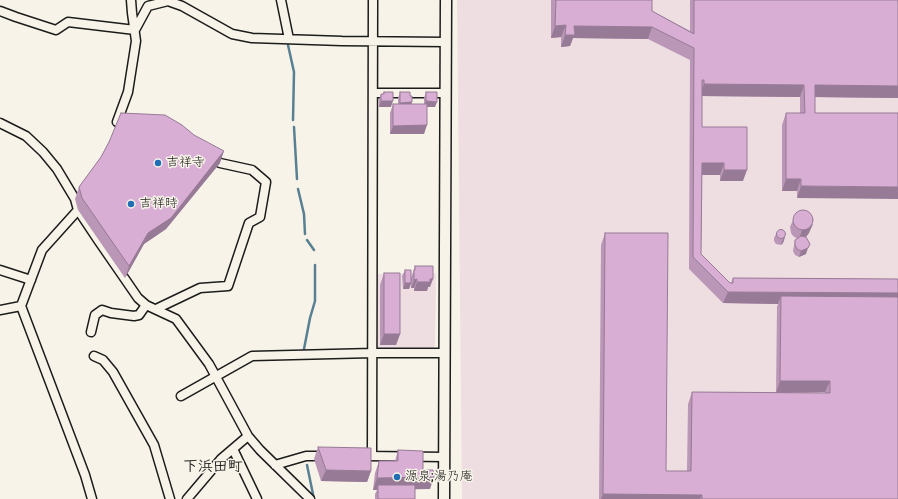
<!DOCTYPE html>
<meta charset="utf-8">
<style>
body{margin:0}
canvas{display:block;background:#f7f3e8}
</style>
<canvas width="898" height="499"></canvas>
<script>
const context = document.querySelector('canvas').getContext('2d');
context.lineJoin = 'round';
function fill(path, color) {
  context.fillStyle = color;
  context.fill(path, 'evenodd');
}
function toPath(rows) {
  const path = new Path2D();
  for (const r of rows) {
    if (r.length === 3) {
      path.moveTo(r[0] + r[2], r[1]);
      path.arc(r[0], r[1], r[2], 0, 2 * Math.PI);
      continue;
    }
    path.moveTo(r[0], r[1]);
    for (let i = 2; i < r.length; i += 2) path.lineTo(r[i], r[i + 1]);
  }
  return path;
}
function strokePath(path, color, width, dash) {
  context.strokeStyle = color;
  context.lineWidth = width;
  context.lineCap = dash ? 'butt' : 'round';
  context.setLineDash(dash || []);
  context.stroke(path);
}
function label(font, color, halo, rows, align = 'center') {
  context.font = font + ' "Balsamiq Sans","Klee One",sans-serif';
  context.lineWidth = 3;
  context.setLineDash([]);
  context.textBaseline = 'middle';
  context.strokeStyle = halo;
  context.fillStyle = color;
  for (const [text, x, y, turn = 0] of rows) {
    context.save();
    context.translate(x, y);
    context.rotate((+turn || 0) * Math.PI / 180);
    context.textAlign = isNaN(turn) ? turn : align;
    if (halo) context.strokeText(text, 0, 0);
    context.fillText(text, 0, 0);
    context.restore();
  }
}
const built = toPath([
 [457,0,898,0,898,499,462,499],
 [436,273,435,346,431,350,379,350,377,347,377,274]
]);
const stream = toPath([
 [288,45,294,72,293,120],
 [294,127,297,179],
 [298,189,304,214,305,234],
 [307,240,314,250],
 [304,349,310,318,315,301,315,265],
 [307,465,314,499]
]);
const minor = toPath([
 [281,0,289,39],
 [0,11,16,17,56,30,68,22,135,30],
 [135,30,148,6,168,1,182,6,232,34,252,38,342,41,446,42],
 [373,93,445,93],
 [117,122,128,92,136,41,132,13,131,0],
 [0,123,26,136,43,152,57,169,75,199,78,210,98,240,138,298,146,305,176,319,209,364,248,436,260,450,310,499],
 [78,210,42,250,21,306,85,475,92,499],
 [0,270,31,280],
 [156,309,200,288,228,286,249,223,260,217,266,182,252,170,220,163,211,158],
 [0,310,21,306],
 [91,332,95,315,102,310,111,313,134,316,139,315,146,305],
 [94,356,103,360,113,372,154,445,170,499],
 [181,396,252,356,373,353,445,353],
 [233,449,257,499],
 [367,456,444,457],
 [372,456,373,0],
 [275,465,306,456,325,456],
 [187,499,221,459,248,436]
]);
const tertiary = toPath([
 [444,499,446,0]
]);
const wall = toPath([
 [551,0,652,0,652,11,690,31,690,0,898,0,898,98,815,97,815,113,898,113,797,198,797,191,782,191,782,125,786,113,800,113,800,97,702,96,702,127,743,181,720,181,720,175,702,175,701,254,730,283,731,283,733,278,898,279,898,499,599,499,601,245,605,233,666,471,687,471,688,404,692,392,776,393,777,307,778,304,723,303,689,269,690,60,648,39,573,38,570,46,561,47,561,37,551,38],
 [825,392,825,393,779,393],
 [384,92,391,107,379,107,379,100,381,94,383,94],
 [400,92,410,96,412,104,424,104,424,98,426,92,435,107,427,107,424,134,390,134,390,113,393,104,398,104,398,98],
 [109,142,220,163,166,229,144,244,125,278,78,210,75,199,79,187,101,157],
 [794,218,809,233,806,237,806,254,799,257,795,255,793,251,795,240,798,239,793,236,791,233,790,227],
 [777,232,785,237,783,243,781,245,776,244,774,241,774,238],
 [415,266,430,287,428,287,427,291,414,291,414,288,411,288,411,284,409,289,403,289,402,276,405,270,411,278],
 [384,273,400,334,396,345,380,345,380,285],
 [318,447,371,471,367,482,321,481,314,459],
 [398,450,423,470,430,489,415,489,415,499,375,499,375,494,377,490,373,490,375,473,379,461,395,461]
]);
const shadedWall = toPath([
 [566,25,561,37,551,38,555,26],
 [574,26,652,27,648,39,573,38,570,46,561,47,565,35],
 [704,84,804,85,800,97,699,96],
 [815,85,898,86,898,98,811,97],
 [381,101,393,101,391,107,379,107],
 [426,101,437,102,435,107,424,107],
 [412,102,410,108,398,108,400,103],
 [427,125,424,134,390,134,393,126],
 [224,151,220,163,166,229,144,244,125,278,129,266,148,233],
 [702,163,724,163,720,175,698,175],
 [724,170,747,170,743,181,720,181],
 [786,179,801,179,797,191,782,191],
 [801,186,898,187,898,199,797,198],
 [813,224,809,233,805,238,799,239,802,230],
 [785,237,783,243,781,245,783,239],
 [808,248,806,254,799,257,801,251],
 [417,279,414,288,411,288,414,280],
 [430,279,433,279,430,287,428,287,427,291,414,291,417,282],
 [405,283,411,283,409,289,403,289],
 [728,292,898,293,898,305,781,296,778,304,723,303],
 [384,334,400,334,396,345,380,345],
 [780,381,830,381,825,392,776,393],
 [326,470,371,471,367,482,321,481],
 [434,477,430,489,378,490,378,485,377,490,373,490,377,478],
 [603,494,702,495,700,499,601,499]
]);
const building = toPath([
 [556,0,652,0,652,11,694,34,694,0,898,0,898,86,815,85,815,113,898,113,898,187,801,186,801,179,786,179,786,113,805,113,804,85,704,84,704,80,702,80,702,127,747,127,747,170,724,170,724,163,702,163,701,254,730,283,733,283,733,278,898,279,898,293,728,292,693,257,694,48,652,27,574,26,575,35,565,35,566,25,555,26,556,0],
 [384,92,393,92,393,101,381,101,381,94,384,94,384,92],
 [400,92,410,92,410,96,412,96,412,102,400,103,400,92],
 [426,92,437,92,437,102,426,101,426,92],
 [393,104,427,104,427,125,393,126,393,104],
 [121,113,165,115,182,125,194,135,224,151,171,218,148,233,129,266,82,198,79,187,101,157,109,142,121,113],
 [803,220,10],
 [781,234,4.5],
 [605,233,668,233,666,471,691,471,692,392,830,393,830,381,780,381,781,296,898,297,898,499,702,499,702,495,603,494,605,233],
 [801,236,806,237,810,244,808,248,801,251,797,249,795,245,795,240,801,236],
 [415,266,433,266,433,279,430,279,430,282,417,282,417,279,414,280,414,270,415,270,415,266],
 [405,270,411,270,411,283,405,283,405,270],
 [384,273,400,273,400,334,384,334,384,273],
 [318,447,371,448,371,471,326,470,318,447],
 [398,450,423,451,423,470,433,470,434,477,377,478,379,461,398,461,398,450],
 [378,485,415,485,415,499,378,499,378,485]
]);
const markers = [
 [158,163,4,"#1f6fb2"],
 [131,204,4,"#1f6fb2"],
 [397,477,4,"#1f6fb2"]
];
const poiNames = [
 ["吉祥寺",166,163],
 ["吉祥時",139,204],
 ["源泉;湯乃庵",405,477]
];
const quarterNames = [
 ["下浜田町",213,467]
];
fill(built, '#eedee2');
strokePath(stream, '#588092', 2.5);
strokePath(minor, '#1c1c1c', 11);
strokePath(tertiary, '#1c1c1c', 13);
strokePath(minor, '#f7f3e8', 8);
strokePath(tertiary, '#f7f3e8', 10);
fill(wall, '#ba96b7');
fill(shadedWall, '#977a95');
fill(building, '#d8aed5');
strokePath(building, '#977a95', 1);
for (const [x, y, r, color] of markers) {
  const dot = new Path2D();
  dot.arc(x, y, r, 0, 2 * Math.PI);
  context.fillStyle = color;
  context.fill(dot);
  strokePath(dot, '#f7f3e8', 1.5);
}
label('13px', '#1c1c1c', '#f7f3e8', poiNames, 'left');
label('bold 15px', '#1c1c1c', '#f7f3e8', quarterNames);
</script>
